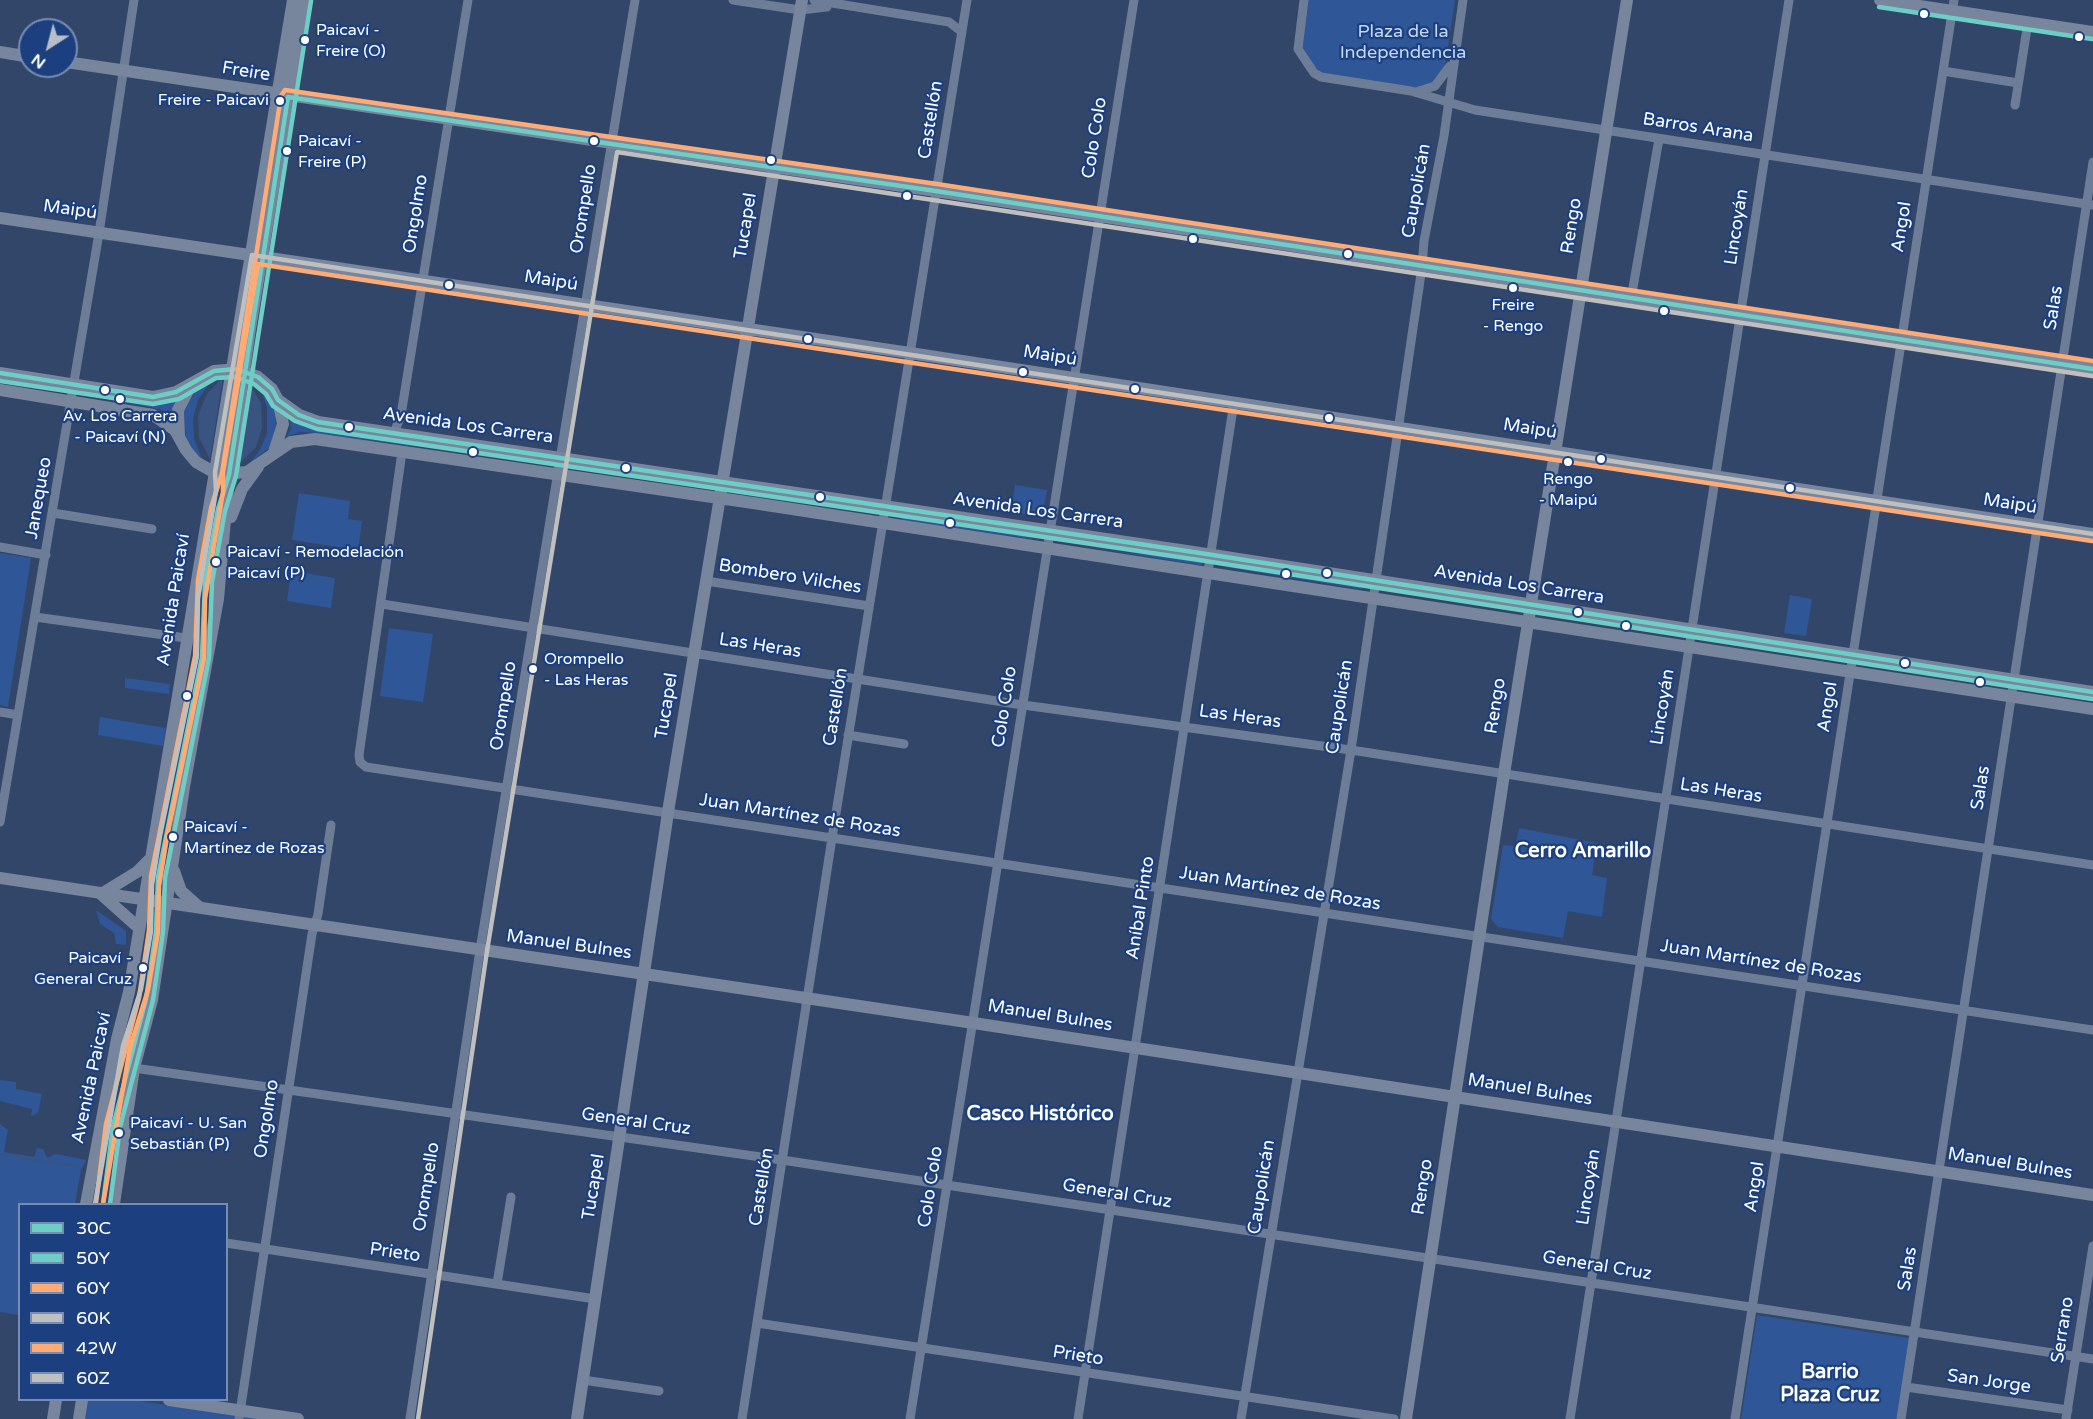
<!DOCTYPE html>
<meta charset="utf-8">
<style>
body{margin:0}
#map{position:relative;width:2093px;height:1419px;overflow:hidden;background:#324669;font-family:"Varela Round",sans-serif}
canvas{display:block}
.legend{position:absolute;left:18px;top:1203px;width:210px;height:198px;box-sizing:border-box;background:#1c407f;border:2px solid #778cb2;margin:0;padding:8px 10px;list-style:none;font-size:18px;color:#fff}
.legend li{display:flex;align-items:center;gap:12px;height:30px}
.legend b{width:30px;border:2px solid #778cb2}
.north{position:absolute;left:18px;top:18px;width:60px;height:60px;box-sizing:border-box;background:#1c407f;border:2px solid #778cb2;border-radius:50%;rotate:216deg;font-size:16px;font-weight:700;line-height:24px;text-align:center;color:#fff}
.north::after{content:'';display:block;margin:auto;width:21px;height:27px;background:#b7beca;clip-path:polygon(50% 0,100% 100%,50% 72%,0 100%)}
</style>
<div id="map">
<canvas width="2093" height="1419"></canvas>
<ul class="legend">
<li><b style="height:8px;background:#6dcec6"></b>30C</li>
<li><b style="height:8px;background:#6dcec6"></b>50Y</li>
<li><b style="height:8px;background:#feab75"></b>60Y</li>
<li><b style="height:8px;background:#bfbfbf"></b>60K</li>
<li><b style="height:8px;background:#feab75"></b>42W</li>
<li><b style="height:8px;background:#bfbfbf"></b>60Z</li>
</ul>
<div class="north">N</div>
</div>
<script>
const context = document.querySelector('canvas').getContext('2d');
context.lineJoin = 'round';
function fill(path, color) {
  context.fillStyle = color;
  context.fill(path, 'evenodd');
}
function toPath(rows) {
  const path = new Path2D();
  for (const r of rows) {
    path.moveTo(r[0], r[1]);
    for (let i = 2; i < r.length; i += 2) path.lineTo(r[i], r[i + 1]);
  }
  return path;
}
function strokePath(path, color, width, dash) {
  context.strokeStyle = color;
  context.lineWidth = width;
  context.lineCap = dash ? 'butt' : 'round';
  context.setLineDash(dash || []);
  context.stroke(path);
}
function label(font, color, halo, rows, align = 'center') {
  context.font = font + ' "Varela Round",sans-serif';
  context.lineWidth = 4.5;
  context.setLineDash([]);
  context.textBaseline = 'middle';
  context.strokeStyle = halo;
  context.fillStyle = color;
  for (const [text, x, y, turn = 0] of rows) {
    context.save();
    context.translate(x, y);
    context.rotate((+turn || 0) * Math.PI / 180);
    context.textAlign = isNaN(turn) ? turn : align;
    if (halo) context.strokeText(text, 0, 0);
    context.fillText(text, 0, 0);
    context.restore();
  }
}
const green = toPath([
 [1307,0,1455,0,1445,66,1439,79,1420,89,1319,73,1302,51],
 [213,378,198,400,193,419,194,439,202,459,191,448,186,438,184,412,195,392],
 [261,390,274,408,276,427,270,447,249,464,260,450,267,433,267,407],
 [98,394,154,403,176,400,174,417,159,409,87,395],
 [290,419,315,427,556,465,315,433,301,432,287,436,291,429],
 [1015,485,1047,490,1042,517,1011,512],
 [299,493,350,501,348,519,362,521,358,550,292,540],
 [902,516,1030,535,1032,539,901,520],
 [1057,542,1136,554,1169,555,1205,562,1200,565],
 [0,553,31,558,8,707,0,705],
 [1230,564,1361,584,1364,587,1361,589,1225,567],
 [291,571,335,578,331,608,287,601],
 [1790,595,1812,599,1806,636,1784,633],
 [389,628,433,634,423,702,380,696],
 [125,678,170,684,169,694,125,688],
 [100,717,166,728,163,746,98,735],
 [1519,828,1597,843,1592,875,1607,878,1602,917,1568,911,1563,938,1498,927,1491,919,1503,845,1515,846],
 [96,910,126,931,126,945,116,944,114,933,100,924],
 [0,1080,16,1082,16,1089,42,1094,38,1113,31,1116,32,1109,0,1101],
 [0,1124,8,1130,4,1152,34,1157,37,1148,43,1149,47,1158,56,1154,86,1160,81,1170,75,1204,20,1204,19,1315,0,1312],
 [1757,1315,1909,1338,1897,1419,1741,1419],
 [86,1400,133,1400,262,1419,83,1419]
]);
const water = toPath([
 [223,377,210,459,199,438,198,415,207,394],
 [251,386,261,403,262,428,256,447,238,465]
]);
const stream = toPath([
 [0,1154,80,1167]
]);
const minor = toPath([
 [733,0,800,10,827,7],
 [814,0,949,22,962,32],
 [1304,0,1298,49,1314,73,1321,77,1411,91,1475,110,2093,205],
 [1943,71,2018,83],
 [1416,92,1435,86,1450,66],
 [2015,105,2028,22],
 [1631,299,1659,139],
 [394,433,401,415,468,0],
 [402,452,359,755,360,762,366,767,2093,1030],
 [53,513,152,529],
 [0,547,46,555],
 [706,581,869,606],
 [382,604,1016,704,1351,750,2093,865],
 [35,617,186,638],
 [0,712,18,715],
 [848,735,904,744],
 [0,822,99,233,134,0],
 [134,1068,782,1160,2093,1359],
 [226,1243,595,1299],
 [497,1284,511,1197],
 [757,1323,1394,1419],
 [583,1380,659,1391],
 [1906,1387,2068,1410],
 [239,1419,312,934,318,914,331,825],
 [410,1419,480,950,635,0],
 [742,1419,832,838,967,0],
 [910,1419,1134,0],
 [1078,1419,1234,402],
 [1241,1419,1351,750,1422,267,1424,241,1444,136,1463,0],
 [1570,1419,1789,0],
 [1735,1419,1954,0],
 [1901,1419,2093,162],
 [2066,1419,2093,1246]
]);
const major = toPath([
 [1880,0,2093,32],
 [0,52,30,57],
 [66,62,936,191,2093,369],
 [0,218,910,353,2093,534],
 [0,373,153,397,176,392,214,371,236,369,258,377,272,389,278,400,299,415,318,422,1200,553,2093,692],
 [0,390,153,415,175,430,186,450,196,462,210,470,224,474,247,472,291,442,315,439,753,503,2093,709],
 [179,435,178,410,190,387],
 [274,452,283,424,278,400],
 [231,517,242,489,258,467],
 [174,871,181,891,199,907],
 [0,878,980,1024,2093,1195],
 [101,894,137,872,149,860],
 [102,895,139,928],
 [86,1204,117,1039,129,992,293,0],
 [114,1204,134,1068,152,1000,184,787,218,599,229,475,250,329,304,0],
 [169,1400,298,1419],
 [53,1419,56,1400],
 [79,1419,82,1400],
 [577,1419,669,806,802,0],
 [1406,1419,1504,774,1627,0]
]);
const bus1 = toPath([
 [0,373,153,397,176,392,214,371,236,369,258,377,272,389,278,400,299,415,318,422,1200,553,2093,692],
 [103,1204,113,1126,146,999,156,931,158,877,202,657,205,581,218,509,229,475,288,97,936,191,2093,369]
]);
const bus2 = toPath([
 [1879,7,2092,39],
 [0,381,153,404,179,399,216,378,235,377,254,384,266,394,273,406,295,421,317,429,1199,560,2092,699],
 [110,1204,120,1127,153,1000,163,932,165,878,209,658,212,582,225,511,236,476,311,1]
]);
const bus3 = toPath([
 [96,1203,106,1124,139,998,149,930,151,876,195,656,198,580,211,508,222,473,281,96,285,90,937,184,2093,361]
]);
const bus4 = toPath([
 [95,1204,123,1046,141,989,151,931,152,885,160,836,197,656,198,598,216,491,215,472,252,255,2093,534]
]);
const bus5 = toPath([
 [103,1204,130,1048,148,990,158,932,159,886,167,837,204,658,205,599,223,492,223,472,258,264,2092,541]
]);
const bus6 = toPath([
 [418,1419,487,951,617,152,2092,376]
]);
const markers = [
 [1924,14,5,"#fff"],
 [2079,37,5,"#fff"],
 [305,40,5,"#fff"],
 [280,101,5,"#fff"],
 [594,141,5,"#fff"],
 [287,151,5,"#fff"],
 [771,160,5,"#fff"],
 [907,196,5,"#fff"],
 [1193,239,5,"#fff"],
 [1348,254,5,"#fff"],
 [449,285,5,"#fff"],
 [1513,288,5,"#fff"],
 [1664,311,5,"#fff"],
 [808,339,5,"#fff"],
 [1023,372,5,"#fff"],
 [1135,389,5,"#fff"],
 [105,390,5,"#fff"],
 [120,399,5,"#fff"],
 [1329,418,5,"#fff"],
 [349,427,5,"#fff"],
 [473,452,5,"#fff"],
 [1601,459,5,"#fff"],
 [1568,462,5,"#fff"],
 [626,468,5,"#fff"],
 [1790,488,5,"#fff"],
 [820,497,5,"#fff"],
 [950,523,5,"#fff"],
 [216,562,5,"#fff"],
 [1327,573,5,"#fff"],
 [1286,574,5,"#fff"],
 [1578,612,5,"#fff"],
 [1626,626,5,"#fff"],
 [1905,663,5,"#fff"],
 [533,669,5,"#fff"],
 [1980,682,5,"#fff"],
 [187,696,5,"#fff"],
 [173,837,5,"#fff"],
 [143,968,5,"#fff"],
 [119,1133,5,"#fff"]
];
const busNames = [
 ["Paicaví -",316,31],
 ["Freire (O)",316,52],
 ["Freire - Paicavi",269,101,"right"],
 ["Paicaví -",298,142],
 ["Freire (P)",298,163],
 ["Freire",1513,306,"center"],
 ["- Rengo",1513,327,"center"],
 ["Av. Los Carrera",120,417,"center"],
 ["- Paicaví (N)",120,438,"center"],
 ["Rengo",1568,480,"center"],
 ["- Maipú",1568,501,"center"],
 ["Paicaví - Remodelación",227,553],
 ["Paicaví (P)",227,574],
 ["Orompello",544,660],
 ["- Las Heras",544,681],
 ["Paicaví -",184,828],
 ["Martínez de Rozas",184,849],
 ["Paicaví -",132,959,"right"],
 ["General Cruz",132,980,"right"],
 ["Paicaví - U. San",130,1124],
 ["Sebastián (P)",130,1145]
];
const parkNames = [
 ["Plaza de la",1403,32],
 ["Independencia",1403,53]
];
const streetNames = [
 ["Freire",246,72,9],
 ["Castellón",931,120,-81],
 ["Barros Arana",1698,128,9],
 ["Colo Colo",1095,138,-81],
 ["Caupolicán",1417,191,-80],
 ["Orompello",584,209,-81],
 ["Maipú",70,210,8],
 ["Ongolmo",416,214,-81],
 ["Tucapel",746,226,-81],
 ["Rengo",1572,226,-81],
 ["Lincoyán",1737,227,-81],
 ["Angol",1902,227,-81],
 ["Maipú",551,281,9],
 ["Salas",2054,308,-81],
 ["Maipú",1050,356,9],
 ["Avenida Los Carrera",468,426,8],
 ["Maipú",1530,429,9],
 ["Janequeo",39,498,-80],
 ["Maipú",2010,504,9],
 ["Avenida Los Carrera",1038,511,8],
 ["Bombero Vilches",790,577,9],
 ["Avenida Los Carrera",1519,585,9],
 ["Avenida Paicaví",174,600,-81],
 ["Las Heras",760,646,9],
 ["Orompello",504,706,-81],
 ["Tucapel",667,706,-81],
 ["Rengo",1496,706,-81],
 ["Castellón",836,707,-81],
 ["Colo Colo",1005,707,-81],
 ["Caupolicán",1340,707,-81],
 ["Lincoyán",1663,707,-81],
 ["Angol",1828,707,-81],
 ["Las Heras",1240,717,8],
 ["Salas",1981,788,-81],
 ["Las Heras",1721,791,9],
 ["Juan Martínez de Rozas",800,816,9],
 ["Juan Martínez de Rozas",1280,889,9],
 ["Aníbal Pinto",1141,908,-81],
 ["Manuel Bulnes",569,945,8],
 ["Juan Martínez de Rozas",1761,962,9],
 ["Manuel Bulnes",1050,1016,9],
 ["Avenida Paicaví",92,1078,-78],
 ["Manuel Bulnes",1530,1090,9],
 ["Ongolmo",267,1119,-81],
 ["General Cruz",636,1122,8],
 ["Manuel Bulnes",2010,1164,9],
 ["Orompello",427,1187,-81],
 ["Tucapel",594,1187,-81],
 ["Castellón",762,1187,-81],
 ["Colo Colo",931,1187,-81],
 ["Caupolicán",1262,1187,-81],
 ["Rengo",1423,1187,-81],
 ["Lincoyán",1589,1187,-81],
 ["Angol",1755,1187,-81],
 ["General Cruz",1117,1194,9],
 ["Prieto",395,1253,8],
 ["General Cruz",1597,1266,9],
 ["Salas",1908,1269,-81],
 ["Serrano",2063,1330,-81],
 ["Prieto",1078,1356,9],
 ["San Jorge",1989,1382,8]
];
const neighbourhoodNames = [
 ["Cerro Amarillo",1583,852],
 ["Casco Histórico",1040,1115],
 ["Barrio",1830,1373],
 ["Plaza Cruz",1830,1396]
];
fill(green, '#2f5697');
fill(water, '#3a5482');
strokePath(stream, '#3a5482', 2);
strokePath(minor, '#6e7d97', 9);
strokePath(major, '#77859d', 12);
strokePath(bus1, '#6dcec6', 4.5);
strokePath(bus2, '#6dcec6', 4.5);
strokePath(bus3, '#feab75', 4.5);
strokePath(bus4, '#bfbfbf', 4.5);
strokePath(bus5, '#feab75', 4.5);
strokePath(bus6, '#bfbfbf', 4.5);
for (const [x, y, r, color] of markers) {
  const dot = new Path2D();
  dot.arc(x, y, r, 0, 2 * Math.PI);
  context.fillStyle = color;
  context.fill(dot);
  strokePath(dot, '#1c407f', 2);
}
label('16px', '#fff', '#1c407f', busNames, 'left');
label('18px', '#c4d7f7', '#1c407f', parkNames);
label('18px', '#fff', '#1c407f', streetNames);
label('bold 20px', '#fff', '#1c407f', neighbourhoodNames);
</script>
